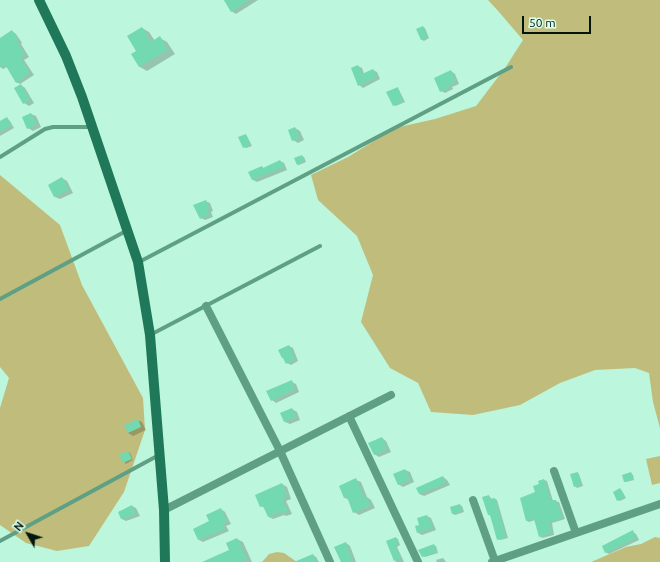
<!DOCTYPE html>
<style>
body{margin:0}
#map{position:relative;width:660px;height:562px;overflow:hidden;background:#bcf6dc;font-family:Ubuntu,sans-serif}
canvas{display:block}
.north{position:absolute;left:8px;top:514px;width:40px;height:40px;-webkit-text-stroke:3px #dbfeed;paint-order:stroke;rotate:309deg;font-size:11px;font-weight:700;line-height:16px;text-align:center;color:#01160d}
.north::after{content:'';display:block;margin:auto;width:14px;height:18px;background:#01160d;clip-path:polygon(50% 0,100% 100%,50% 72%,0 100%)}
.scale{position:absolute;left:522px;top:16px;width:69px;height:18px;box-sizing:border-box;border:2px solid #01160d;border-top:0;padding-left:5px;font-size:12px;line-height:14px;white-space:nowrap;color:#01160d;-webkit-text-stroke:3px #dbfeed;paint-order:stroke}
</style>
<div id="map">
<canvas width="660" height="562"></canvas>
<div class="north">N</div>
<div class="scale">50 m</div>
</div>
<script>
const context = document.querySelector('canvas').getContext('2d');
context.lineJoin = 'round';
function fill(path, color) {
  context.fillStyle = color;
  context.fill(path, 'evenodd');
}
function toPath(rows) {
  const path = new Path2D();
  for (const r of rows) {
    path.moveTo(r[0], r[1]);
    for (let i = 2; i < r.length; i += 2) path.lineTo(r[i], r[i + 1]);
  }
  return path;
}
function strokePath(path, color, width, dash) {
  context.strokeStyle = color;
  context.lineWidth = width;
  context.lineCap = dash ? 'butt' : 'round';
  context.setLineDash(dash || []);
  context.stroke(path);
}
const green = toPath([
 [488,0,660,0,660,428,653,402,649,373,635,368,595,370,560,383,520,405,473,415,431,412,418,383,390,368,361,322,373,275,357,236,318,200,311,175,348,157,395,128,435,119,476,106,505,68,523,40,499,12],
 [0,175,60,225,82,285,143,398,145,430,124,492,89,546,57,551,26,543,0,525,0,408,9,378,0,367],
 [660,456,660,483,652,485,646,459],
 [655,537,660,538,660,562,591,562,626,547,641,544],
 [277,552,284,553,297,562,262,562,269,554]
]);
const shadow = toPath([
 [224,0,258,0,236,14,231,11],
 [423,27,425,28,429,38,424,41,422,40,418,29],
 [142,28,149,32,155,41,160,38,167,42,175,54,147,71,140,67,132,55,137,52],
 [12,31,16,34,22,43,21,44,29,57,24,60,34,75,20,84,16,82,7,67,3,69,0,67,0,39],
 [358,66,362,68,364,74,373,70,377,72,380,79,363,88,359,85],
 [451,71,455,74,459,84,452,87,453,89,445,93,441,91],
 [21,85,25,88,34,103,29,106,24,103],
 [397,89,399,90,405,102,396,106,394,105],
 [31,114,36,116,41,127,33,131,28,128],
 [7,118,10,121,14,128,0,136,0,122],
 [295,128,300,131,304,140,298,143,293,140],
 [245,135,247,136,252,146,246,148,244,147],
 [302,156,304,157,306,162,299,165,297,164],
 [280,161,284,163,287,170,257,182,253,180,250,172,262,167,264,169],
 [62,178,67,181,73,193,60,199,55,197,49,185],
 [205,201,210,203,213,211,211,212,213,217,205,220,201,218],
 [289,346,293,348,298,361,291,365,287,363],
 [292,382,296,384,299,392,276,403,272,400],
 [292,409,297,412,300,420,290,424,285,422,282,414],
 [137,420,142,422,146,430,133,436,128,433,125,425],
 [382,438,386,441,391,452,379,457,374,454],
 [128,452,130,453,133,460,126,464,124,462],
 [405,470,410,472,414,482,403,487,398,484],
 [577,473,579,474,583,486,577,488,575,486],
 [631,473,633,475,634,480,626,482,624,481],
 [443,477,447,480,450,485,424,496,419,494],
 [356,480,361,482,367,497,371,500,375,508,359,515,354,512,349,500,345,498,340,486],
 [544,480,547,481,553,501,559,502,565,519,552,523,554,535,542,538,540,536,535,520,529,522,527,521,536,493,540,485],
 [282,484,287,487,291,499,286,501,292,514,286,516,284,515,273,519,269,517,265,508,261,506],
 [620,489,622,491,626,498,620,501,618,500],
 [489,496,492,499,495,499,497,500,508,538,500,540,498,539,491,516,489,515],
 [460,505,462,506,464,512,455,515,453,514,451,508],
 [132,506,136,508,140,516,126,521,122,519,119,512],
 [221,509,225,512,231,524,226,526,229,531,203,542,199,540,210,522],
 [427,516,431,518,436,530,422,535,418,533],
 [633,532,636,534,639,540,609,554,605,552],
 [396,538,398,539,400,545,397,547,404,562,396,562,387,542],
 [237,539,243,542,252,562,205,562,230,551],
 [346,543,350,546,356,562,342,562],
 [434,545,436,546,438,553,425,557,422,556],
 [313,555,316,557,319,562,300,562],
 [443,558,446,562,437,562,436,560]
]);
const building = toPath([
 [224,0,249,0,231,12],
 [423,26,428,37,421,40,416,29],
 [142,27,151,42,160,36,168,50,139,67,131,54,136,51,127,36],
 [12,30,19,41,17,42,25,54,20,57,30,73,16,83,6,66,5,67,3,65,0,67,0,38],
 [358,65,362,74,373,69,377,77,358,86,351,68],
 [451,70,456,81,449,85,450,87,440,92,434,78],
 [21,84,30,100,23,104,14,88],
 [398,87,403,101,393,106,386,92],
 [31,113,37,124,27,129,22,117],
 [7,117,11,125,0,132,0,121],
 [295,127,300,138,292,141,288,130],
 [246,134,250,145,243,148,238,137],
 [302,155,304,161,297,165,294,158],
 [280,160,284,167,252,180,248,172,262,166,263,168],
 [62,177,69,190,54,197,48,185],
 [206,200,209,209,207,210,210,214,200,219,193,205],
 [289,345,295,359,286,364,283,358,282,358,278,350],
 [292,380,295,389,271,401,266,391],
 [292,408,296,417,284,422,280,413],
 [138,419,141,427,128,433,124,425],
 [382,437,387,449,374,455,368,443],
 [128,451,132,459,123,463,119,455],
 [405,469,410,480,398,485,393,474],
 [578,472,581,485,574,487,570,474],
 [631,472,633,479,624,482,622,475],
 [443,476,446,483,419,494,416,488],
 [356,478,364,497,366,496,371,505,353,513,347,497,344,498,339,486],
 [544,479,551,500,556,500,563,518,549,522,552,533,539,537,534,519,526,521,520,498,535,492,533,486,539,484,538,481],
 [282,483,287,496,282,499,288,511,281,514,280,512,268,517,263,506,260,507,255,495],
 [620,488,625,497,617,501,613,492],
 [489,495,490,499,495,498,506,537,497,540,490,515,488,515,482,497],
 [460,504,462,511,452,514,450,507],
 [132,505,136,514,121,519,118,512],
 [221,508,227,522,223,524,225,529,198,540,193,529,209,521,206,515],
 [427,515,433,528,417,533,415,526,419,525,417,518],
 [633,530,636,538,605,553,602,546],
 [396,537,399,544,395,546,401,558,394,561,386,541],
 [237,538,247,559,241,562,202,562,229,550,226,543],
 [346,542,349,550,348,550,353,562,341,562,334,547],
 [434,544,437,552,422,557,418,550],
 [313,554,316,562,294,562]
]);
const lane = toPath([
 [0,157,45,129,53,127,91,127],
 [139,262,511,67],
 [0,299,126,231],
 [150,335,320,246],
 [0,541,159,455]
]);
const street = toPath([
 [206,306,280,451,330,562],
 [349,416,418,562],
 [554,471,576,533],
 [473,500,495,561],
 [164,510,391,395],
 [492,562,660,504]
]);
const secondary = toPath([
 [39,0,66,56,82,97,138,262,150,335,164,510,165,562]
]);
fill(green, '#c0bd7c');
fill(shadow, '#0003');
fill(building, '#72d9b0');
strokePath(lane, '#5fa085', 4);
strokePath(street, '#5fa085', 8);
strokePath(secondary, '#20785a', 10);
</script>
